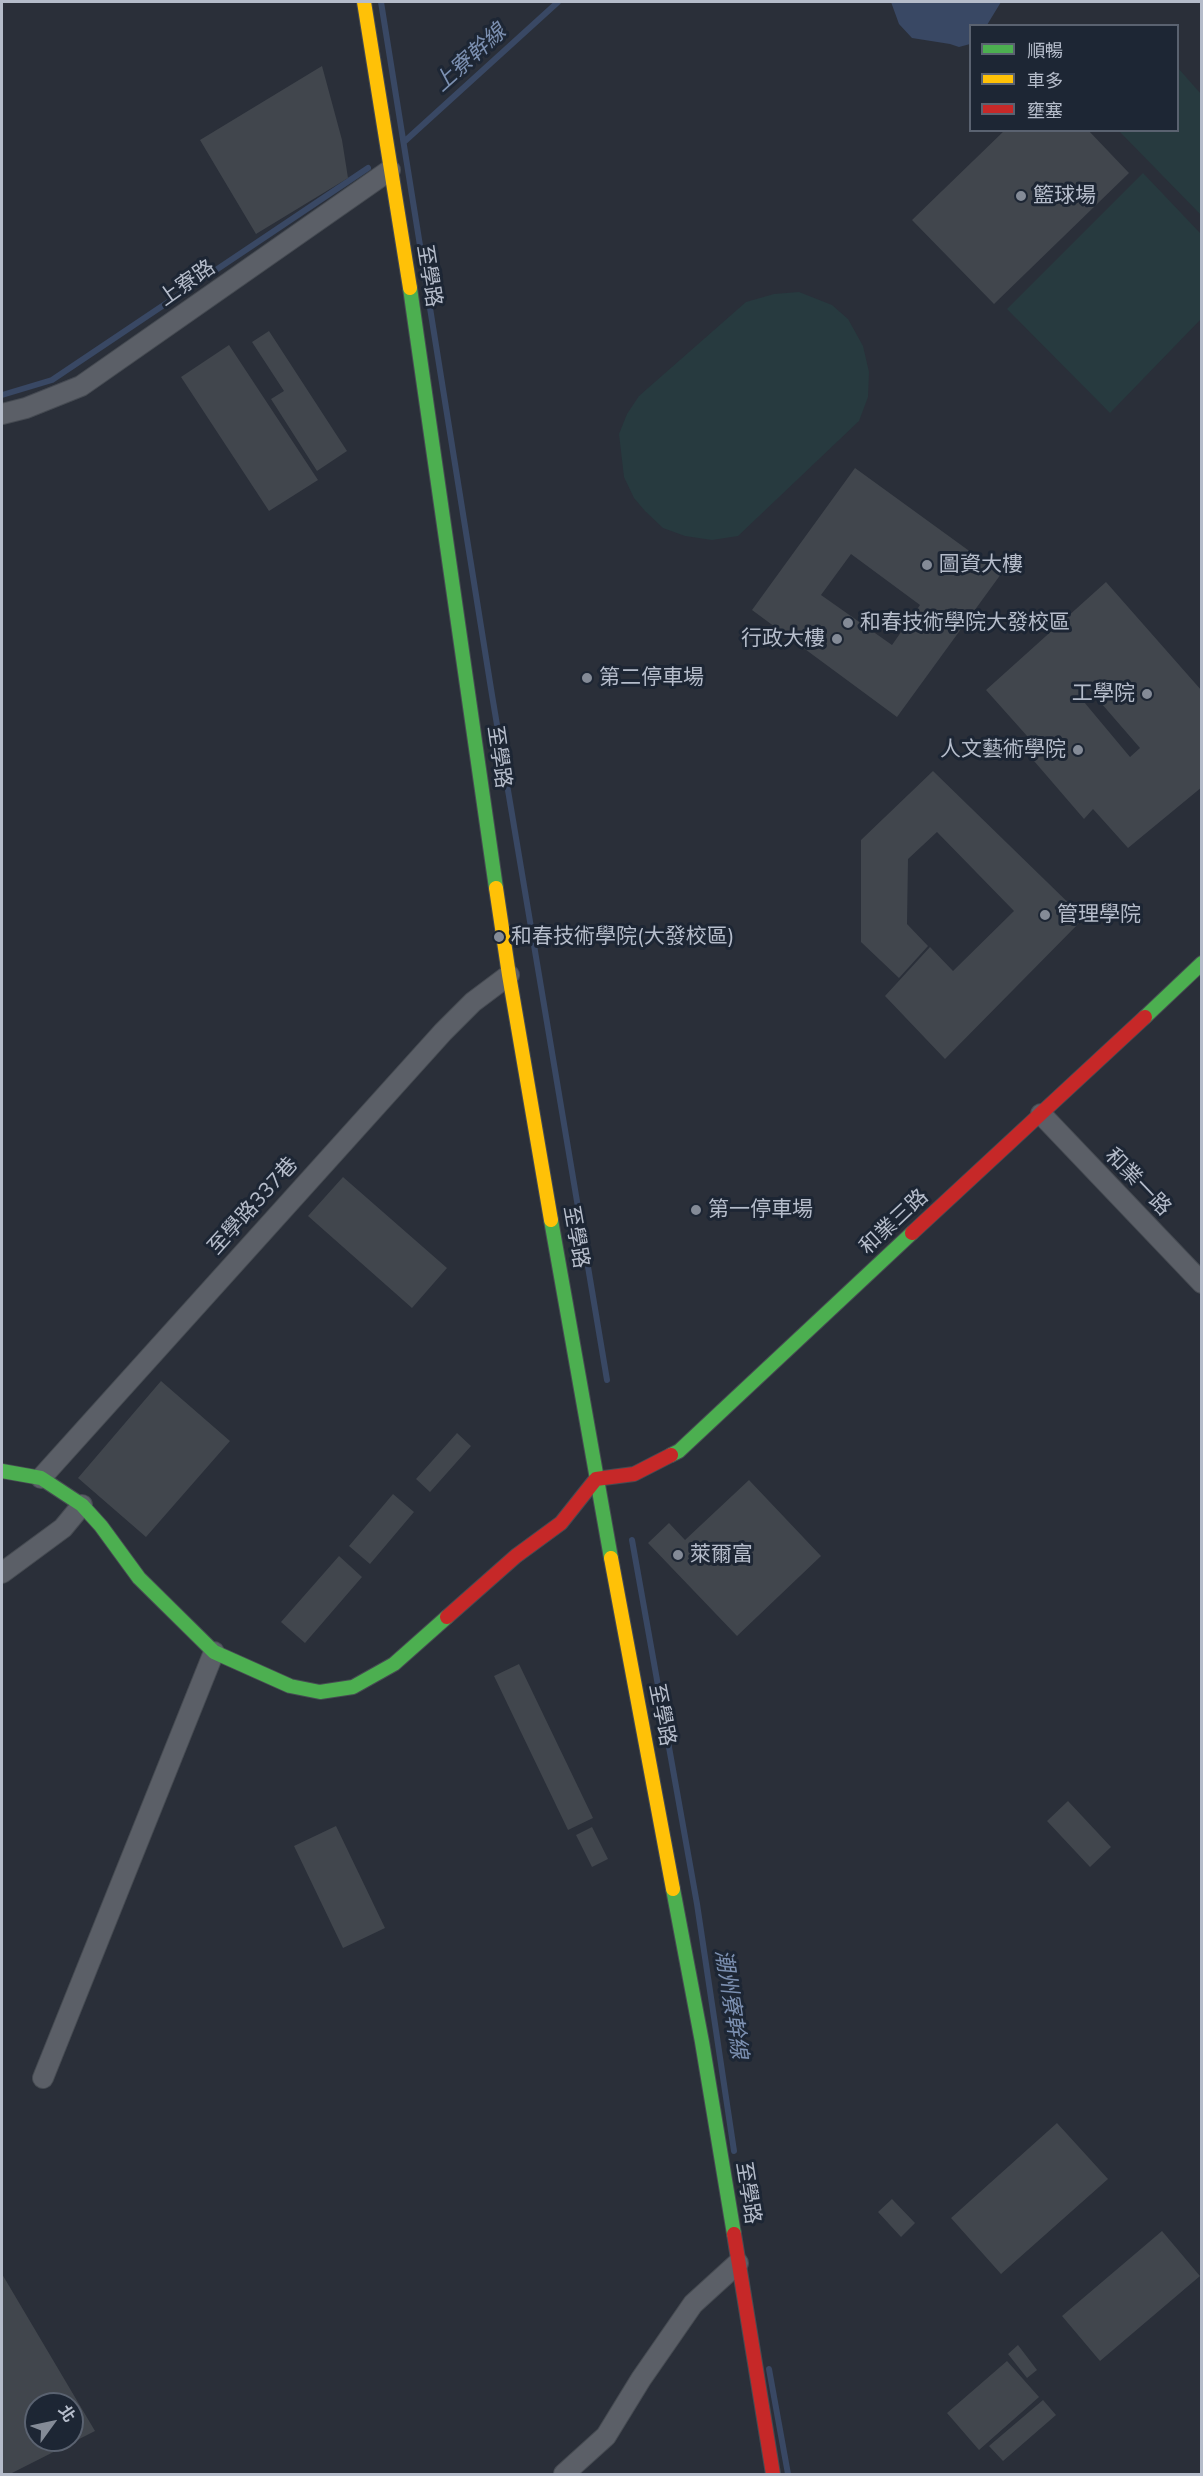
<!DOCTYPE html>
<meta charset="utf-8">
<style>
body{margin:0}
#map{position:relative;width:1203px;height:2476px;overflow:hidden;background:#2a2f39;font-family:Mulish,"Noto Sans TC",sans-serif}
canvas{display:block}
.frame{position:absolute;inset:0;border:3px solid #b5bcca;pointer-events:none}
.legend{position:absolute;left:969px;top:24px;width:210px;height:108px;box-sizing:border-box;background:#1d2634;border:2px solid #5a6270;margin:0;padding:8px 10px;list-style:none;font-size:18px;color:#b5bcca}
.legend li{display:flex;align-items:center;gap:12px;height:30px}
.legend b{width:30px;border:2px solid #5a6270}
.north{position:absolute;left:24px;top:2392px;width:60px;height:60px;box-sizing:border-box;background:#1d2634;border:2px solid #5a6270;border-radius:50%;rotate:57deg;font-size:16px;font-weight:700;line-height:24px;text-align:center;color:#b5bcca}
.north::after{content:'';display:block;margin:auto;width:21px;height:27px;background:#848b97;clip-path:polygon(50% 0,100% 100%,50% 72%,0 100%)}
</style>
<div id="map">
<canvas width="1203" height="2476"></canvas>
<div class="frame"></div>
<ul class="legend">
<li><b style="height:8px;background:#4caf50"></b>順暢</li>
<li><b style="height:8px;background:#ffc107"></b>車多</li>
<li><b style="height:8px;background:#c62828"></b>壅塞</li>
</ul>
<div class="north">北</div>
</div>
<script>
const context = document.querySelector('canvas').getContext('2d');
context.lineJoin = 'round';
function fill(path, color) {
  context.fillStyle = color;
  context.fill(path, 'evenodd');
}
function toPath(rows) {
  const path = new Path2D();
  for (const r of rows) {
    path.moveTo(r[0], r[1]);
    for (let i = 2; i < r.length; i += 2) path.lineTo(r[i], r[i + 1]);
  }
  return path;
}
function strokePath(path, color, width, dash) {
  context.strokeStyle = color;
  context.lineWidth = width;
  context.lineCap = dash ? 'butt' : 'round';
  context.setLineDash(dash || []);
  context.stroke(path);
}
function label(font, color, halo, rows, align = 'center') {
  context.font = font + ' Mulish,"Noto Sans TC",sans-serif';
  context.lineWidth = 6;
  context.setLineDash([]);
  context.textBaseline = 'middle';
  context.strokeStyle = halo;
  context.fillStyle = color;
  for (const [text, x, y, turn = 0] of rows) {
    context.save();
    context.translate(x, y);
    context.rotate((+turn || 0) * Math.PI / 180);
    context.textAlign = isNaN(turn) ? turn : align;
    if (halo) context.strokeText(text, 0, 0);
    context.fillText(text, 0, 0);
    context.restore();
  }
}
const green = toPath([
 [1178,68,1201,94,1201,215,1119,131,1178,130],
 [1143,173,1201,234,1201,319,1110,413,1007,309],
 [799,292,832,305,848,319,863,346,869,372,868,397,859,421,738,536,712,540,685,536,663,528,645,511,634,498,624,477,619,434,627,414,639,396,746,302,774,294]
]);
const water = toPath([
 [891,2,1001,2,987,25,970,26,970,44,959,47,950,44,912,38,899,24]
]);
const stream = toPath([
 [381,2,492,695,607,1380],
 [405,141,558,2],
 [2,395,52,380,368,168],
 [632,1540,697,1904,734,2151],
 [769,2369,788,2474]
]);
const building = toPath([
 [322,66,342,140,348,178,256,234,200,140],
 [1005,130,1088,130,1129,173,994,304,912,220],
 [269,331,347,451,317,471,271,399,284,391,252,342],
 [229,345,318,480,269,511,181,377],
 [855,468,1001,574,897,717,752,610],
 [851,554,920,605,892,645,821,595],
 [1106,582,1202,691,1202,787,1128,848,1093,809,1084,819,1028,754,1036,746,986,690],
 [1088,688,1140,748,1130,757,1079,696],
 [933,771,1084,918,945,1059,885,996,930,947,953,971,1014,911,937,832,908,859,907,924,928,946,899,978,861,942,861,840],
 [343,1177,447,1268,412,1308,308,1216],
 [161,1381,230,1441,146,1537,78,1478],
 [457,1433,471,1446,430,1492,416,1479],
 [749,1480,821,1556,737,1636,648,1543,669,1523,685,1540],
 [393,1494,414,1512,370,1564,349,1546],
 [339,1556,362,1577,305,1643,281,1622],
 [519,1664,593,1818,568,1830,494,1676],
 [1068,1801,1111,1847,1090,1867,1047,1821],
 [336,1826,385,1928,343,1948,294,1846],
 [592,1827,608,1859,592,1867,576,1835],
 [1057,2123,1108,2179,1001,2274,951,2218],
 [892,2199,915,2223,901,2237,878,2212],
 [1162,2231,1200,2276,1100,2361,1062,2316],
 [2,2274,95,2431,10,2474,2,2474],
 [36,2404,72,2404,72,2440,36,2440],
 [1018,2345,1037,2370,1027,2378,1008,2354],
 [1007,2361,1039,2397,979,2450,947,2413],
 [1043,2400,1056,2415,1003,2461,989,2446]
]);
const street = toPath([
 [2,414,26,408,81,386,390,170],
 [1041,1114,1202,1283],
 [41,1478,443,1032,473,1002,509,975],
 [2,1573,63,1528,82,1505],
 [43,2078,214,1652],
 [564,2474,606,2436,641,2379,693,2304,738,2263]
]);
const fast = toPath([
 [410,288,496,888],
 [1145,1017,1202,963],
 [551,1220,611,1558],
 [671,1455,679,1451,912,1233],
 [2,1471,41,1478,82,1505,101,1526,139,1578,214,1652,290,1686,320,1692,353,1687,394,1664,447,1617],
 [673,1889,702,2042,734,2234]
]);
const slow = toPath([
 [364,2,410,288],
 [496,888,509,975,551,1220],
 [611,1558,673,1889]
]);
const jam = toPath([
 [912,1233,1145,1017],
 [447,1617,516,1556,561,1523,596,1479,634,1474,671,1455],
 [734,2234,773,2474]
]);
const markers = [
 [1021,196,6,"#848b97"],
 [927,565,6,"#848b97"],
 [848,623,6,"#848b97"],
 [837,639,6,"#848b97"],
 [587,678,6,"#848b97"],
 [1147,694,6,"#848b97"],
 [1078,750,6,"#848b97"],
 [1045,915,6,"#848b97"],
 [499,937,6,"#848b97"],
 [696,1210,6,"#848b97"],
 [678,1555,6,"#848b97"]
];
const poiNames = [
 ["籃球場",1033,196],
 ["圖資大樓",939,565],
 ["和春技術學院大發校區",860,623],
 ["行政大樓",825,639,"right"],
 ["第二停車場",599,678],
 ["工學院",1135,694,"right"],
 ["人文藝術學院",1066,750,"right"],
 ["管理學院",1057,915],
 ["和春技術學院(大發校區)",511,937],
 ["第一停車場",708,1210],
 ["萊爾富",690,1555]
];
const streetNames = [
 ["至學路",429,276,81],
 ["上寮路",187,283,-35],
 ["至學路",499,757,82],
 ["和業一路",1138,1182,46],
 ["至學路337巷",253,1206,-48],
 ["和業三路",894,1222,-43],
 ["至學路",576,1237,80],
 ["至學路",662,1715,79],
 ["至學路",748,2193,81]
];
const waterNames = [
 ["上寮幹線",470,58,-42],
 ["潮州寮幹線",731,2004,81]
];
fill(green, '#273a3f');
fill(water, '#394864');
strokePath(stream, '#394864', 6);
fill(building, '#41464d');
strokePath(street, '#464b52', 22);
strokePath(fast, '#464b52', 16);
strokePath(slow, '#464b52', 16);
strokePath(jam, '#464b52', 16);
strokePath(street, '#5b5f67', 20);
strokePath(fast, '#4caf50', 14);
strokePath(slow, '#ffc107', 14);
strokePath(jam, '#c62828', 14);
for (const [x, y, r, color] of markers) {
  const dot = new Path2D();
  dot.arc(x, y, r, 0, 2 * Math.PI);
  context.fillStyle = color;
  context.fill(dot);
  strokePath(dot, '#1d2634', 2);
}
label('21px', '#b5bcca', '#1d2634', poiNames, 'left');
label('21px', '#b5bcca', '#1d2634', streetNames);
label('italic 22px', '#7c90b1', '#1d2634', waterNames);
</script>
